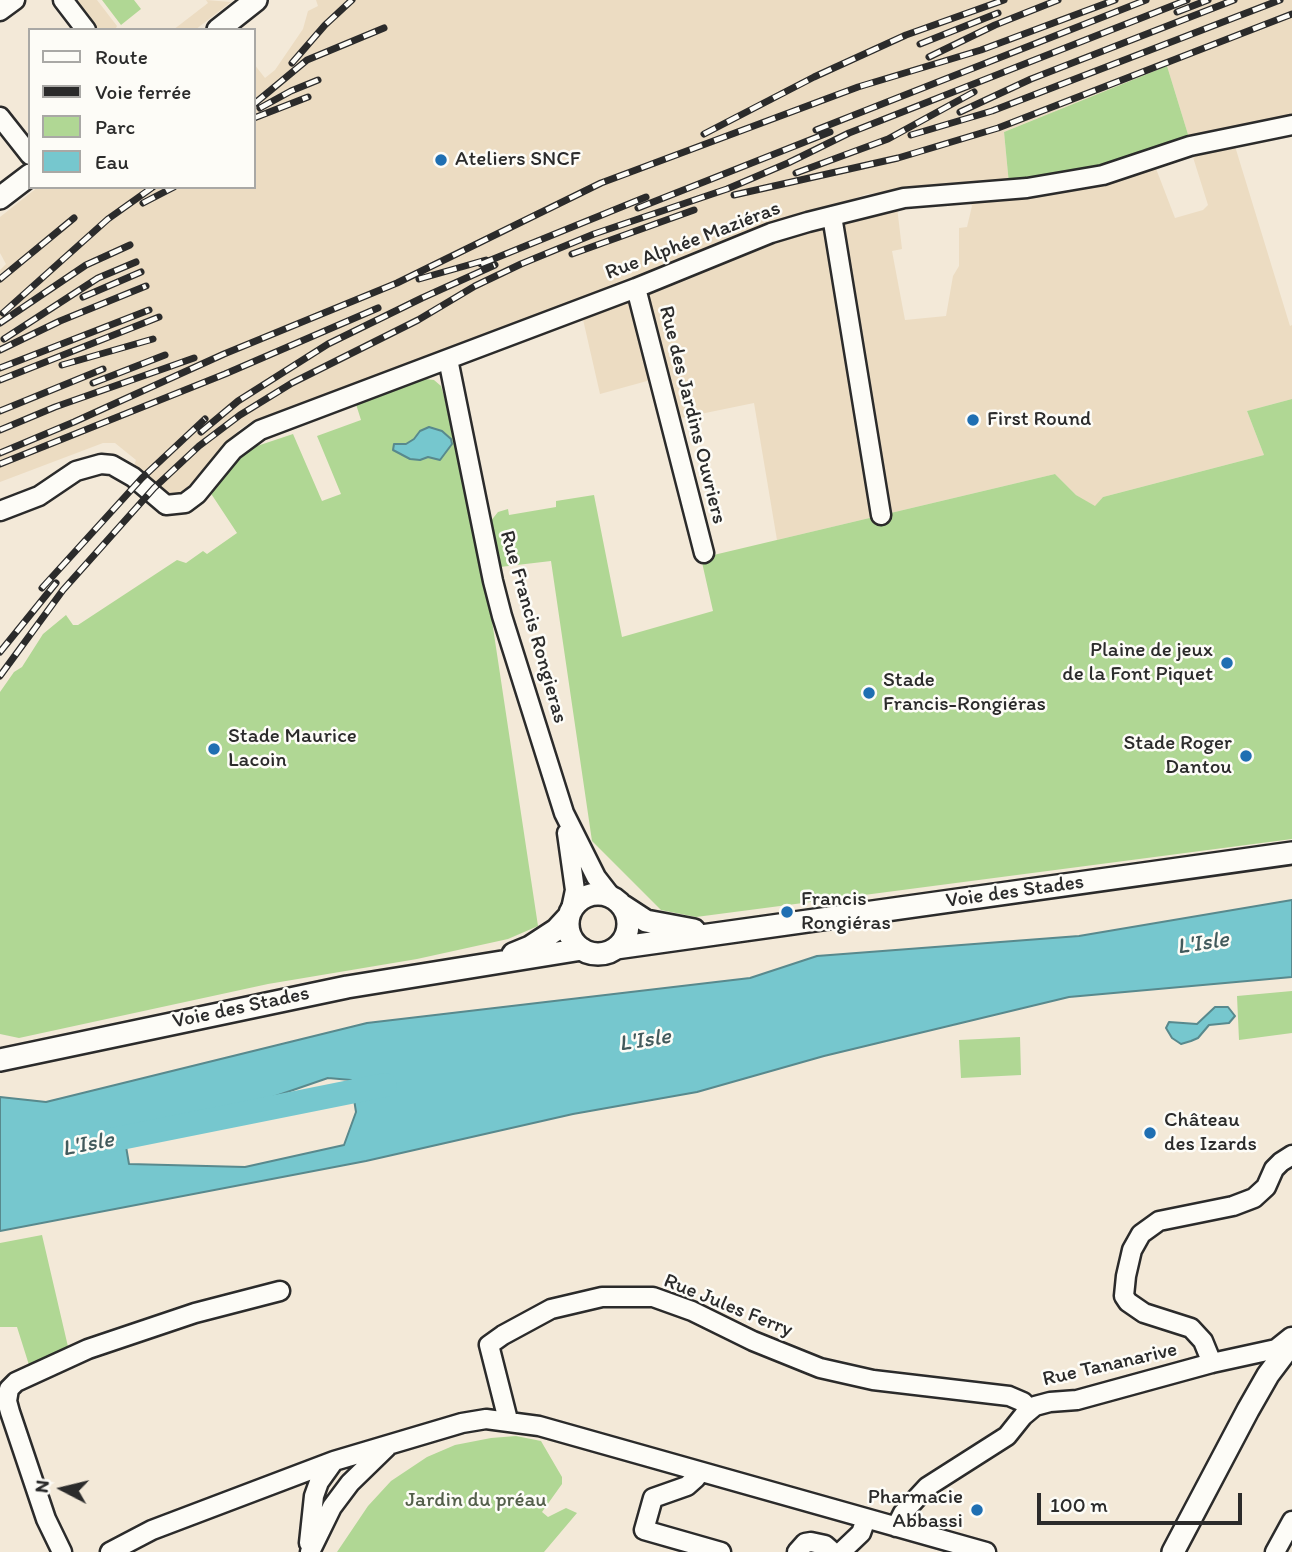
<!DOCTYPE html>
<meta charset="utf-8">
<style>
body{margin:0}
#map{position:relative;width:1292px;height:1552px;overflow:hidden;background:#f3e9d8;font-family:Itim,sans-serif}
canvas{display:block}
.legend{position:absolute;left:28px;top:28px;width:228px;height:161px;box-sizing:border-box;background:#fdfcf7;border:2px solid #a9a8a5;margin:0;padding:9px 12px;list-style:none;font-size:21px;color:#2b2b2b}
.legend li{display:flex;align-items:center;gap:14px;height:35px}
.legend b{width:35px;border:2px solid #a9a8a5}
.north{position:absolute;left:28px;top:1454px;width:70px;height:70px;-webkit-text-stroke:5px #fdfcf7;paint-order:stroke;rotate:277deg;font-size:19px;font-weight:700;line-height:28px;text-align:center;color:#2b2b2b}
.north::after{content:'';display:block;margin:auto;width:24px;height:32px;background:#2b2b2b;clip-path:polygon(50% 0,100% 100%,50% 72%,0 100%)}
.scale{position:absolute;left:1037px;top:1493px;width:205px;height:32px;box-sizing:border-box;border:4px solid #2b2b2b;border-top:0;padding-left:9px;font-size:21px;line-height:24px;white-space:nowrap;color:#2b2b2b;-webkit-text-stroke:5px #fdfcf7;paint-order:stroke}
</style>
<div id="map">
<canvas width="1292" height="1552"></canvas>
<ul class="legend">
<li><b style="height:9px;background:#fdfcf7"></b>Route</li>
<li><b style="height:9px;background:#2b2b2b"></b>Voie ferrée</li>
<li><b style="height:19px;background:#b0d794"></b>Parc</li>
<li><b style="height:19px;background:#76c7ce"></b>Eau</li>
</ul>
<div class="north">N</div>
<div class="scale">100 m</div>
</div>
<script>
const context = document.querySelector('canvas').getContext('2d');
context.lineJoin = 'round';
function fill(path, color) {
  context.fillStyle = color;
  context.fill(path, 'evenodd');
}
function toPath(rows) {
  const path = new Path2D();
  for (const r of rows) {
    if (r.length === 3) {
      path.moveTo(r[0] + r[2], r[1]);
      path.arc(r[0], r[1], r[2], 0, 2 * Math.PI);
      continue;
    }
    path.moveTo(r[0], r[1]);
    for (let i = 2; i < r.length; i += 2) path.lineTo(r[i], r[i + 1]);
  }
  return path;
}
function strokePath(path, color, width, dash) {
  context.strokeStyle = color;
  context.lineWidth = width;
  context.lineCap = dash ? 'butt' : 'round';
  context.setLineDash(dash || []);
  context.stroke(path);
}
function label(font, color, halo, rows, align = 'center') {
  context.font = font + ' Itim,sans-serif';
  context.lineWidth = 5;
  context.setLineDash([]);
  context.textBaseline = 'middle';
  context.strokeStyle = halo;
  context.fillStyle = color;
  for (const [text, x, y, turn = 0] of rows) {
    context.save();
    context.translate(x, y);
    context.rotate((+turn || 0) * Math.PI / 180);
    context.textAlign = isNaN(turn) ? turn : align;
    if (halo) context.strokeText(text, 0, 0);
    context.fillText(text, 0, 0);
    context.restore();
  }
}
const built = toPath([
 [74,0,97,0,117,26,115,30,96,30],
 [206,0,231,2,195,30,173,30,208,3],
 [316,0,1292,0,1292,120,1190,141,1167,66,1004,132,1009,184,867,194,693,257,253,421,240,429,183,493,177,495,164,495,134,466,136,460,115,443,103,443,0,482,0,270,6,264,0,253,0,217,38,187,254,187,254,64,265,78,275,70,303,29,308,11,318,6],
 [1234,143,1290,326,1292,325,1292,399,1247,411,1264,455,1103,497,1095,507,1076,495,1055,474,777,540,754,403,676,419,665,376,600,394,582,315,781,239,897,207,902,249,892,251,905,320,946,316,953,276,959,266,959,228,967,227,972,206,969,200,1056,194,1155,166,1175,218,1203,210,1208,205,1192,154]
]);
const green = toPath([
 [102,0,134,0,141,9,121,25],
 [1167,66,1190,141,1102,169,1009,184,1004,132],
 [417,378,434,380,441,386,444,396,489,601,538,926,508,939,417,959,268,984,19,1038,0,1034,0,692,14,672,22,667,43,634,66,615,73,625,78,625,177,560,186,563,203,551,207,554,237,533,208,489,241,449,245,450,293,434,322,501,341,494,317,436,361,420,355,401],
 [1292,399,1292,839,696,917,661,910,592,841,551,561,500,567,490,522,498,512,508,509,509,515,556,507,556,501,594,495,622,637,713,611,701,558,1055,474,1076,495,1095,506,1103,497,1264,455,1247,411],
 [1292,991,1292,1033,1239,1040,1237,996],
 [1020,1037,1021,1075,961,1078,959,1040],
 [42,1235,69,1351,29,1365,17,1327,0,1327,0,1243],
 [516,1436,541,1441,562,1477,562,1484,542,1512,548,1517,566,1508,577,1513,544,1552,337,1552,368,1506,391,1481,427,1457,455,1445,491,1438]
]);
const water = toPath([
 [429,427,442,431,451,439,452,444,440,460,428,457,420,460,410,459,393,450,394,444,406,444,414,439,420,431,429,427],
 [1292,900,1292,977,1069,997,824,1056,697,1092,573,1114,366,1161,0,1231,0,1097,46,1102,367,1023,750,978,817,956,1079,936,1292,900],
 [328,1078,351,1080,356,1112,344,1145,245,1167,129,1164,123,1129,264,1100,328,1078],
 [1215,1007,1228,1007,1235,1016,1229,1023,1209,1025,1198,1038,1191,1041,1181,1044,1172,1038,1166,1028,1169,1022,1197,1024,1215,1007]
]);
const river = toPath([
 [91,1144,385,1085]
]);
const minor = toPath([
 [63,0,86,30],
 [0,11,15,0],
 [0,117,30,155],
 [832,216,881,515],
 [636,288,704,553],
 [448,359,493,581,502,616,564,813,596,877,610,895],
 [0,511,39,496,76,471,101,464,112,465,133,477,166,505,185,503,197,494,233,450,260,430,636,288,771,233,808,222,904,198,1027,188,1103,175,1190,146,1292,125],
 [567,833,575,890,571,909],
 [1212,1363,1203,1341,1191,1328,1144,1313,1128,1302,1124,1296,1126,1276,1132,1250,1141,1234,1159,1221,1233,1206,1254,1198,1266,1187,1274,1169,1281,1162,1292,1155],
 [508,1420,489,1345,503,1335,551,1309,602,1297,653,1297,692,1311,753,1341,820,1368,873,1380,1009,1396,1023,1402,1030,1410],
 [697,1471,696,1478,687,1486,653,1498,644,1530,721,1552],
 [896,1527,903,1513,927,1487,1007,1436,1023,1416,1035,1406,1050,1402,1077,1400,1212,1363,1276,1349,1291,1337],
 [309,1543,314,1496,319,1482,334,1461],
 [62,1552,46,1519,10,1412,7,1401,9,1389,16,1382,88,1349,195,1313,280,1291],
 [110,1552,152,1530,334,1461,462,1423,486,1419,539,1426,986,1552],
 [310,1552,332,1507,350,1483,387,1447],
 [797,1552,805,1543,811,1542,825,1545,833,1552],
 [841,1552,861,1533,866,1519],
 [1275,1552,1292,1521]
]);
const major = toPath([
 [218,30,256,0],
 [0,198,30,175],
 [598,924,30],
 [623,906,646,921,694,930],
 [616,948,1292,853],
 [513,954,530,947,556,930,568,917],
 [0,1060,347,987,582,949],
 [1173,1552,1248,1410,1268,1375,1292,1343]
]);
const rail = toPath([
 [1177,12,1208,0],
 [920,44,998,13],
 [929,57,995,25,1058,0],
 [292,63,325,25,352,0],
 [254,104,307,60,384,28],
 [260,108,291,91,318,80],
 [960,112,1031,79,1234,0],
 [254,118,308,97],
 [816,130,1146,0],
 [704,134,814,77,906,35,1004,0],
 [911,135,992,111,1280,0],
 [796,173,888,139,974,92],
 [734,195,898,158,998,128,1292,14],
 [143,203,174,187],
 [638,208,830,132],
 [572,254,694,210],
 [481,264,646,197],
 [0,279,74,218],
 [419,279,486,260],
 [83,297,141,272],
 [3,313,108,219,153,187],
 [0,323,86,265,130,245],
 [4,339,98,278,136,262],
 [0,350,60,321,146,286],
 [62,365,153,339],
 [0,368,149,310],
 [0,380,159,317],
 [93,383,165,355],
 [0,411,103,369],
 [0,430,55,407,194,358],
 [201,432,238,401,328,344,422,298,495,265],
 [0,453,74,422,224,354,397,283,601,183,858,87,981,50,1115,0],
 [0,464,225,374,378,308],
 [42,588,142,478,205,419],
 [0,652,56,583],
 [0,676,63,590,154,488,199,446,240,415,292,383,418,320,475,286,521,264,594,234,727,189,788,163,849,133,1187,0]
]);
const markers = [
 [441,160,7,"#1f6fb2"],
 [973,420,7,"#1f6fb2"],
 [1227,663,7,"#1f6fb2"],
 [869,693,7,"#1f6fb2"],
 [214,749,7,"#1f6fb2"],
 [1246,756,7,"#1f6fb2"],
 [787,912,7,"#1f6fb2"],
 [1150,1133,7,"#1f6fb2"],
 [977,1510,7,"#1f6fb2"]
];
const poiNames = [
 ["Ateliers SNCF",455,160],
 ["First Round",987,420],
 ["Plaine de jeux",1213,651,"right"],
 ["de la Font Piquet",1213,675,"right"],
 ["Stade",883,681],
 ["Francis-Rongiéras",883,705],
 ["Stade Maurice",228,737],
 ["Lacoin",228,761],
 ["Stade Roger",1232,744,"right"],
 ["Dantou",1232,768,"right"],
 ["Francis",801,900],
 ["Rongiéras",801,924],
 ["Château",1164,1121],
 ["des Izards",1164,1145],
 ["Pharmacie",963,1498,"right"],
 ["Abbassi",963,1522,"right"]
];
const streetNames = [
 ["Rue Alphée Maziéras",693,241,-21],
 ["Rue des Jardins Ouvriers",692,415,76],
 ["Rue Francis Rongieras",533,627,74],
 ["Voie des Stades",1015,892,-8],
 ["Voie des Stades",241,1008,-12],
 ["Rue Jules Ferry",728,1306,22],
 ["Rue Tananarive",1110,1365,-13]
];
const parkNames = [
 ["Jardin du préau",476,1501]
];
const waterNames = [
 ["L'Isle",1203,944,-9],
 ["L'Isle",645,1041,-9],
 ["L'Isle",88,1145,-11]
];
fill(built, '#ecdcc2');
fill(green, '#b0d794');
fill(water, '#76c7ce');
strokePath(water, '#58898d', 2);
strokePath(river, '#76c7ce', 24);
strokePath(minor, '#2b2b2b', 23);
strokePath(major, '#2b2b2b', 26);
strokePath(minor, '#fdfcf7', 18);
strokePath(major, '#fdfcf7', 21);
strokePath(rail, '#2b2b2b', 7);
strokePath(rail, '#fdfcf7', 4.5, [13]);
for (const [x, y, r, color] of markers) {
  const dot = new Path2D();
  dot.arc(x, y, r, 0, 2 * Math.PI);
  context.fillStyle = color;
  context.fill(dot);
  strokePath(dot, '#fdfcf7', 2.5);
}
label('21px', '#2b2b2b', '#fdfcf7', poiNames, 'left');
label('21px', '#2b2b2b', '#fdfcf7', streetNames);
label('21px', '#535f4a', '#fdfcf7', parkNames);
label('italic 23px', '#425a5c', '#fdfcf7', waterNames);
</script>
